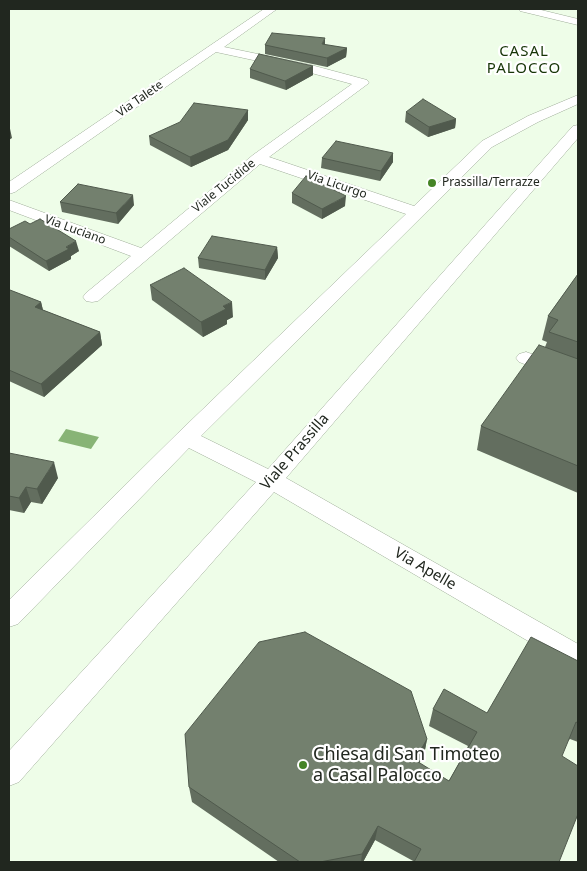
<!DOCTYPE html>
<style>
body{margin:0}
#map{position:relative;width:587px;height:871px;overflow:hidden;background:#eefde8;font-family:"Noto Sans",sans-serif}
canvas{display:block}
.frame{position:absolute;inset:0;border:10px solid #21271f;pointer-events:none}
</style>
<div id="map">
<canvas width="587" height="871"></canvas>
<div class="frame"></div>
</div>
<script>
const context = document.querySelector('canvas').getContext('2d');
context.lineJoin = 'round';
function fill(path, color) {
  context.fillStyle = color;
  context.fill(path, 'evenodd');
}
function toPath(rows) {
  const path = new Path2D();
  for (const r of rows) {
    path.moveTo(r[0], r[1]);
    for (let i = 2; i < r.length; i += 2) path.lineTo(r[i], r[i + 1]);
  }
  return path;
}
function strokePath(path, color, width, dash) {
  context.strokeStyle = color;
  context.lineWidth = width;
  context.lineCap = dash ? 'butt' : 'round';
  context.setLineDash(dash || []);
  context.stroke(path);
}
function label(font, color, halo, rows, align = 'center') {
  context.font = font + ' "Noto Sans",sans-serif';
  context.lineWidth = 4.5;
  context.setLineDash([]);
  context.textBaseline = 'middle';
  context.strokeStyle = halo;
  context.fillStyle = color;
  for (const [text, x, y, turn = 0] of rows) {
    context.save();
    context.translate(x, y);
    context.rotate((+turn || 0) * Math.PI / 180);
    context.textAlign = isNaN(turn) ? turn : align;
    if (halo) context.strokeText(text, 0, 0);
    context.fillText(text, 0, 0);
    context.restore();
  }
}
const water = toPath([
 [66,429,99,437,91,449,58,441]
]);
const street = toPath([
 [264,9,277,9,224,47,311,65,367,80,369,83,269,157,414,206,482,141,528,116,578,95,578,104,538,122,492,147,201,436,268,469,573,126,578,125,578,138,286,478,578,644,578,668,569,665,274,492,19,782,9,786,9,751,256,482,189,448,18,624,9,627,9,600,178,433,406,214,260,164,98,301,92,302,86,301,83,297,86,293,131,256,9,210,9,200,141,248,253,155,352,84,304,71,216,52,15,192,9,194,9,182,264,9],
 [518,9,537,9,578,19,578,25,520,11,518,9],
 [526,352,578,370,578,384,519,362,516,358,519,354,526,352]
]);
const wall = toPath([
 [265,45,325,45,347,48,346,57,327,67,265,54],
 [313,66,313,75,286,90,250,78,250,69],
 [248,110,248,120,228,150,191,167,150,145,149,136],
 [406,112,456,119,455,128,428,137,405,122],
 [393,153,393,162,380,181,321,168,322,158],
 [292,193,345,206,322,219,292,203],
 [60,202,134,205,118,224,62,212],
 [9,229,79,251,71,256,71,259,49,271,9,246],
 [277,247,278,258,265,280,199,268,198,258],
 [578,274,578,493,477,450,481,426,545,347,547,342,542,340,548,316],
 [150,285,233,317,227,320,227,324,203,337,152,300],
 [9,290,41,302,43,310,100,332,102,345,44,397,9,381],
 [9,453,58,478,42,504,31,502,24,513,9,510],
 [578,661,578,742,570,739,415,862,375,840,363,862,279,862,192,802,189,787,427,739,424,755,419,763,449,781,468,746,429,726,433,709,487,713]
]);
const shadedWall = toPath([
 [325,38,325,46,322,44],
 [347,48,346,57,327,67,327,58],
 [313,66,313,75,286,90,285,81],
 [248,110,248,120,228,150,191,167,190,157],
 [456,119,455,128,428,137,429,127],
 [9,124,12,138,9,140],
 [393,153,393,162,380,181,381,171],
 [133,195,134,205,118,224,116,213],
 [346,196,345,206,322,219,322,209],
 [76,241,79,251,71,256,71,259,49,271,46,261,66,247],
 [277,247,278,258,265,280,265,270],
 [41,302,44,315,35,307],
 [232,302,233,317,227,320,227,324,203,337,201,322,223,306],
 [100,332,102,345,44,397,41,384],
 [54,462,58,478,42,504,37,489],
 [26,487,31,502,24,513,19,498],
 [427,739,424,755,412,776,415,760],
 [378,826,375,840,363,862,361,862,362,854]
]);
const building = toPath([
 [272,33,325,38,322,44,347,48,327,58,265,45,272,33],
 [259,54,313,66,285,81,250,69,259,54],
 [423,99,456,119,429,127,406,112,423,99],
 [194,103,248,110,228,140,190,157,149,136,180,122,194,103],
 [336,141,393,153,381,171,322,158,336,141],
 [306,176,346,196,322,209,292,193,306,176],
 [78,184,133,195,116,213,60,202,78,184],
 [40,219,76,241,66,247,69,249,46,261,9,237,9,229,25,221,30,224,40,219],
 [212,236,277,247,265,270,198,258,212,236],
 [184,268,232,302,223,306,226,309,201,322,150,285,184,268],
 [578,274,578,342,549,332,558,320,548,316,578,274],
 [9,290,10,290,41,302,35,307,100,332,41,384,9,370,9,290],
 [539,345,578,359,578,466,481,426,539,345],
 [9,453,54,462,37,489,26,487,19,498,9,496,9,453],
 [305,632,411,691,427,739,415,760,449,781,477,732,433,709,444,689,487,713,531,637,578,661,578,723,576,722,562,756,578,766,578,814,559,862,414,862,421,849,378,826,362,854,320,862,300,862,189,787,185,734,259,642,305,632]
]);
const markers = [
 [432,183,5,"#458425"],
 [303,765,5,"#458425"]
];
const farStreetnames = [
 ["Via Talete",140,99,-35],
 ["Via Licurgo",337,185,19],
 ["Viale Tucidide",224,186,-39],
 ["Via Luciano",75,230,20]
];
const farPoinames = [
 ["Prassilla/Terrazze",442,183]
];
const farQuarternames = [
 ["CASAL",524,52],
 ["PALOCCO",524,69]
];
const streetNames = [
 ["Viale Prassilla",295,452,-49],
 ["Via Apelle",425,569,30]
];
const nearPoinames = [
 ["Chiesa di San Timoteo",313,755],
 ["a Casal Palocco",313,776]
];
fill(water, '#88b476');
strokePath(street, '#9fad99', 1);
fill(street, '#fff');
fill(wall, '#636e5f');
fill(shadedWall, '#505a4d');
fill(building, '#73806e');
strokePath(building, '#505a4d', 1);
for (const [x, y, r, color] of markers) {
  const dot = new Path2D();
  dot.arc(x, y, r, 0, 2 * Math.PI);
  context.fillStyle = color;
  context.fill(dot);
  strokePath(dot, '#fff', 2);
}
label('12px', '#21271f', '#fff', farStreetnames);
label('12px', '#21271f', '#fff', farPoinames, 'left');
context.letterSpacing = '1px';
label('15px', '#173507', '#fff', farQuarternames);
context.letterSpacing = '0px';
label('15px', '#21271f', '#fff', streetNames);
label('18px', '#21271f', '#fff', nearPoinames, 'left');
</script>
